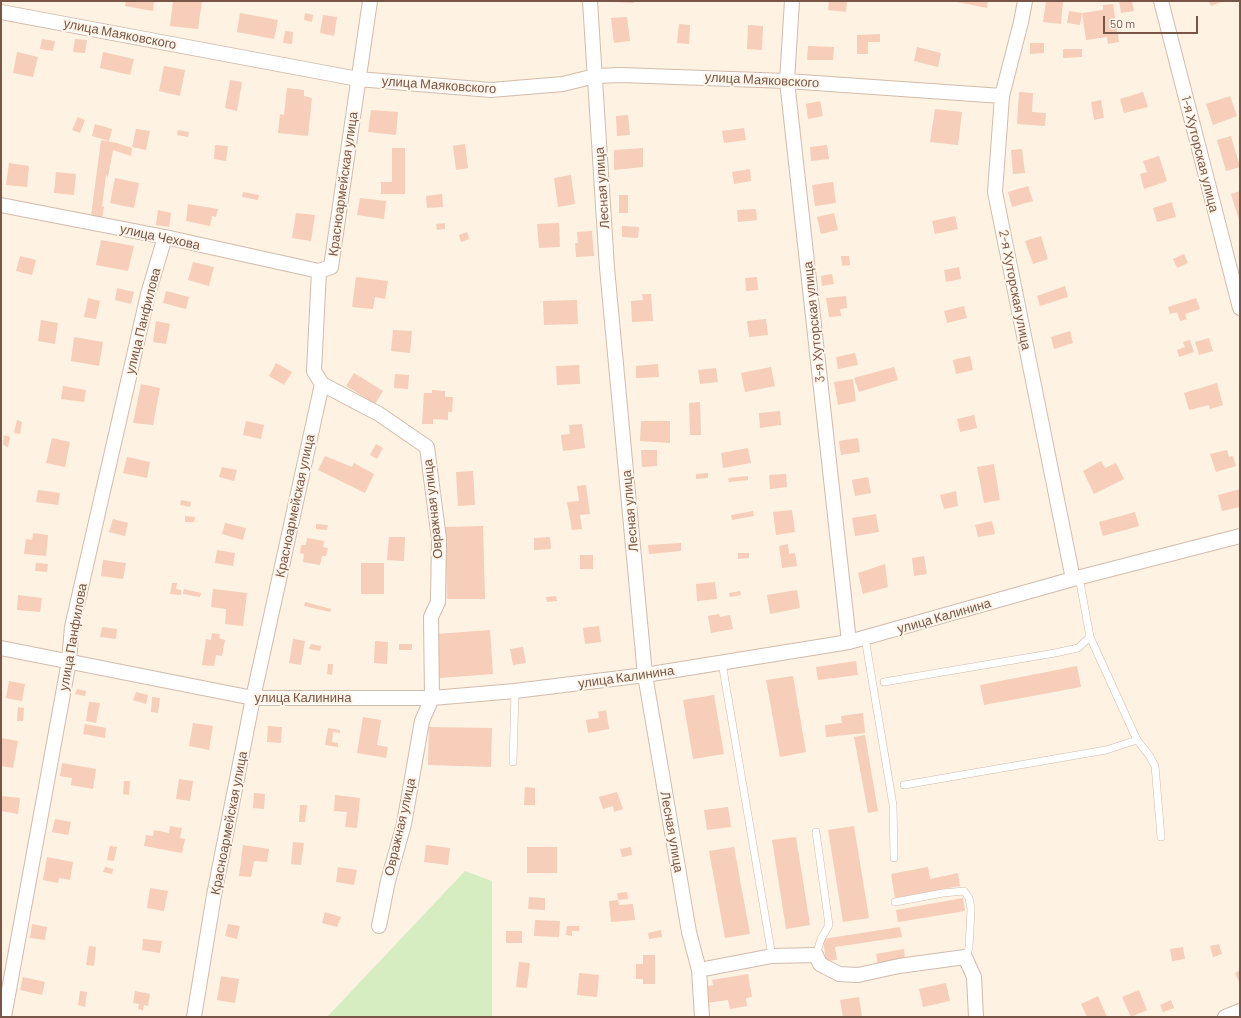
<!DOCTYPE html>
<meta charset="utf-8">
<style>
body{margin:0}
#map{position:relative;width:1241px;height:1018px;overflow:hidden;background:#fef2e3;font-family:Barlow,sans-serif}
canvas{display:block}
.frame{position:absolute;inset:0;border:2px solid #785647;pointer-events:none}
.scale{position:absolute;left:1103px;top:16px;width:95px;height:18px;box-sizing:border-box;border:2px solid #785647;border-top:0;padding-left:5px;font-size:12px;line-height:14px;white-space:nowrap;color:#785647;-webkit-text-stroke:3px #fff6eb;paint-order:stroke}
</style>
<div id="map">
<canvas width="1241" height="1018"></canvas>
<div class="frame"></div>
<div class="scale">50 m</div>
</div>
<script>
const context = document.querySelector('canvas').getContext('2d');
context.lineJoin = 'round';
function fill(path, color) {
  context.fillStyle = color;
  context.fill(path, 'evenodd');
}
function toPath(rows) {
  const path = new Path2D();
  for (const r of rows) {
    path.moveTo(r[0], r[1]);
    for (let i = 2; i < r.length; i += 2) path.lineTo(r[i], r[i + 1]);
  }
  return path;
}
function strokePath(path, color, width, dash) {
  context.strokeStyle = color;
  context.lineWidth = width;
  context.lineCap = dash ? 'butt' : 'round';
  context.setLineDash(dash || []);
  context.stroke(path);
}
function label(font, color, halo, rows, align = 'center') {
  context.font = font + ' Barlow,sans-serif';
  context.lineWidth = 4;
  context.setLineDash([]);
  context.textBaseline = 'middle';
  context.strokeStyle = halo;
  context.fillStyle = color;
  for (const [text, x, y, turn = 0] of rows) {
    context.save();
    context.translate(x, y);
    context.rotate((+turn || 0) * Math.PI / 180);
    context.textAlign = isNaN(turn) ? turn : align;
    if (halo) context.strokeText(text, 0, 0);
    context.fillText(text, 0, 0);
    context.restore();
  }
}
const green = toPath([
 [465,871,492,881,492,1017,327,1017]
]);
const building = toPath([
 [126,1,154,1,153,11,125,6],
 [173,1,202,1,198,29,170,26],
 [611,1,634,1,634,3,611,2],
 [829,1,847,1,846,12,828,10],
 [952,1,988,1,987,8],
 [1046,1,1063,1,1061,24,1043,22],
 [1119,1,1132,1,1134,11,1121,13],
 [1209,1,1224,1,1211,6],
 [1113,4,1119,42,1108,44,1107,37,1086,40,1082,13,1103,10,1103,5],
 [1069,11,1082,13,1080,25,1067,23],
 [240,13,278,20,274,39,237,32],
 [305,13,313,15,312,22,304,20],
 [323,15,337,17,334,36,320,33],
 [627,17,630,41,614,43,611,18],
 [679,24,690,25,689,44,677,43],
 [748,25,763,26,762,50,747,49],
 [285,31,293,32,292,44,283,43],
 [880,34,880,42,868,42,868,54,857,54,857,35],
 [42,39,55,41,53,51,40,49],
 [75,39,87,40,85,53,73,52],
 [1030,43,1044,43,1044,53,1030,54],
 [808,46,834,47,833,60,807,60],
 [917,47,941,53,938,67,914,61],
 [1063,49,1082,49,1082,57,1063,58],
 [17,52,38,57,33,77,13,73],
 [103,52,134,59,130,75,100,68],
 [164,66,185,70,180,96,159,91],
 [230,80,242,82,237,111,225,108],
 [287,88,304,90,304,96,312,98,308,136,278,133,280,114,284,115],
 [1019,92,1033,93,1032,112,1046,113,1045,126,1017,124],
 [1143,92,1148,107,1124,113,1120,99],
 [1230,96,1237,116,1213,125,1206,104],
 [1101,100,1104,118,1094,120,1091,102],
 [820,101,823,116,808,119,806,104],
 [935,109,962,112,958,145,930,142],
 [371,110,398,112,396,135,368,132],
 [628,115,630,135,617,136,616,116],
 [78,117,85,120,80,133,72,130],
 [95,124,112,129,109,141,92,136],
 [744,128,746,140,724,143,722,131],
 [136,129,150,131,146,150,132,147],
 [178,130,189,132,188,137,177,135],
 [1231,136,1240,167,1226,171,1217,140],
 [101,140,117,143,132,148,131,156,113,150,108,177,106,175,102,207,104,206,102,218,91,216],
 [465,144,468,168,456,170,453,146],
 [215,145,228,146,226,161,214,159],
 [827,145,829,159,811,161,810,147],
 [392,148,405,148,405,194,381,194,381,182,392,182],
 [643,148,643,167,614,170,614,150],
 [1022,149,1025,173,1013,174,1011,150],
 [1159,156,1167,181,1144,189,1140,174,1147,172,1143,161],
 [9,163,29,166,27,187,6,185],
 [750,169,751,181,734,184,732,172],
 [56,172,76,174,74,195,54,193],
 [571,175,575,204,558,207,554,178],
 [115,178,139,183,134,208,110,203],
 [833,182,836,203,815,206,812,185],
 [1028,186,1033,201,1012,207,1008,192],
 [1240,191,1240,220,1239,220,1231,194],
 [243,192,259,195,258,200,242,197],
 [442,194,443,207,427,208,426,196],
 [619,195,628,195,628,213,619,213],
 [360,198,386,201,384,219,357,215],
 [1172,202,1176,217,1157,222,1153,208],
 [188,204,218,209,216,217,212,216,210,226,186,221],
 [756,209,757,220,738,222,737,210],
 [158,210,171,213,169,227,156,225],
 [296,213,315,215,311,241,292,238],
 [834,213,838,230,821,234,817,217],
 [955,216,958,229,935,234,932,221],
 [445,223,445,229,437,230,436,224],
 [559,223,560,247,539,248,537,224],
 [622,226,639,227,638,238,622,237],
 [592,231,594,256,576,257,575,243,578,243,577,232],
 [467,232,469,239,461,242,459,235],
 [1041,236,1048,259,1033,264,1025,241],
 [101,240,134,246,128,271,96,265],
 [1184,254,1188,263,1177,268,1173,259],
 [20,256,36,260,32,275,16,271],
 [841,256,849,256,850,265,842,266],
 [193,262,214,267,209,286,188,280],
 [959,267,961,279,946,282,944,270],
 [832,274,834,284,822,286,821,276],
 [356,277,388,281,385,299,375,297,373,309,352,307],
 [757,277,758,290,746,291,745,278],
 [1065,286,1068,297,1040,306,1037,296],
 [117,288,134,292,131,304,115,300],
 [166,291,189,297,186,309,163,303],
 [642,294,651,294,653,321,632,322,631,301,643,300],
 [846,296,847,308,840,309,841,316,829,317,826,298],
 [88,298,100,301,96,319,84,317],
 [1196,298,1200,309,1185,314,1187,319,1180,321,1177,312,1170,314,1168,307],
 [577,300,578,324,544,325,543,301],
 [964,306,967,318,947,323,944,311],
 [766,319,768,335,749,337,747,321],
 [41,320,58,323,55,344,38,341],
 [156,321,170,324,166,344,153,342],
 [393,330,412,331,410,353,391,351],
 [1070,331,1073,343,1054,349,1051,337],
 [74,337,103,342,99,366,71,361],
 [1209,338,1213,351,1199,355,1195,342],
 [1190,340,1194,352,1179,357,1177,350,1185,347,1183,342],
 [855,353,858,365,838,369,836,357],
 [970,356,973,370,956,374,953,360],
 [276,363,292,372,284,385,269,376],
 [658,364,659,377,636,378,636,366],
 [579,365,580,384,557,385,556,366],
 [771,367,775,386,745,392,741,373],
 [894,367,898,380,859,392,854,378],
 [716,368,718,382,700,384,698,370],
 [354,373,383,391,375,404,346,386],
 [395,374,409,375,408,389,394,388],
 [853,379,856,401,838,405,834,382],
 [1217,383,1223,405,1210,409,1209,405,1189,410,1184,393],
 [141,384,160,388,153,425,133,423],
 [63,386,86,390,84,402,61,399],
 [432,390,445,391,445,397,453,397,452,412,448,412,448,420,433,419,433,424,422,424,424,393,432,393],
 [700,402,701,435,690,435,689,403],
 [780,411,781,425,760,428,759,413],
 [974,415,977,428,960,432,957,419],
 [17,420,22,422,20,434,14,433],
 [246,421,264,425,261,439,243,435],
 [641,421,670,421,670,443,640,441],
 [582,424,585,448,563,451,561,435,570,434,569,425],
 [4,435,10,437,8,447,3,445],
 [52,438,70,442,65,467,46,463],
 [858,438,860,452,841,455,839,441],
 [376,444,383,448,377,459,370,455],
 [748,448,751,463,723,468,721,453],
 [641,450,657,450,657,466,642,467],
 [1227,450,1229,457,1233,456,1236,466,1216,472,1210,454],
 [325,456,352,467,354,463,374,474,365,493,318,470],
 [127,457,150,462,147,478,123,473],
 [1101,461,1105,468,1116,463,1124,479,1094,494,1083,471],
 [994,464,1000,500,984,503,977,467],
 [222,467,237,470,234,481,219,477],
 [473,471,475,505,458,506,456,472],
 [708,473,708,478,696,479,696,474],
 [786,474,787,487,770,489,769,475],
 [748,476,748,480,729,482,728,478],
 [868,477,871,493,855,496,852,480],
 [586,485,590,514,580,515,582,529,572,530,567,502,579,501,577,486],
 [1240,489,1240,507,1222,511,1218,495],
 [38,490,60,493,58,505,36,502],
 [956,491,958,506,944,509,940,495],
 [181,500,191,502,190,507,180,505],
 [792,510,795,532,776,535,773,512],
 [753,511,754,516,732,520,731,515],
 [1135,512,1139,526,1103,536,1099,522],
 [876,514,879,532,855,536,852,518],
 [185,516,195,517,194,522,185,522],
 [113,519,128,523,125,536,109,532],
 [992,521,995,534,978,537,975,525],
 [225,523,246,528,243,540,222,534],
 [316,524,328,525,327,530,316,529],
 [483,526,485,599,447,599,445,527],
 [33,533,48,535,46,556,24,554,26,539,32,540],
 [389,537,405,537,404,561,387,560],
 [550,537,551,549,534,550,534,538],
 [307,538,324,541,323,547,328,548,326,556,322,556,320,565,303,562,304,554,300,553,301,545,306,545],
 [681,543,681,551,649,554,648,545],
 [788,544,789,554,795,553,797,566,782,568,779,546],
 [217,550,235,553,233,566,215,563],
 [738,553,749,553,749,558,738,559],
 [580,555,593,555,593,569,580,569],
 [924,556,927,574,914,576,912,558],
 [103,560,126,563,123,579,101,576],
 [36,563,48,564,47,572,35,571],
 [361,563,384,563,384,594,361,594],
 [885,564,888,587,863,594,858,573],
 [715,582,717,599,697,601,696,584],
 [172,583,177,583,176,589,181,590,181,595,170,594],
 [184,589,201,593,200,597,183,594],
 [213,589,247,593,243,626,225,624,226,609,211,607],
 [797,590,800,608,770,614,767,595],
 [740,591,741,595,730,597,729,593],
 [18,595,42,598,40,612,17,610],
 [556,596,557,601,547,602,546,597],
 [305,602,331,609,330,612,304,606],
 [719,614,720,617,730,615,733,629,711,633,708,616],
 [599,626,601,642,585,644,583,628],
 [102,627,117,629,116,639,100,637],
 [490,630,493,674,439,678,436,634],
 [212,633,220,634,219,638,225,640,222,656,216,655,214,666,202,665,206,639,211,640],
 [293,639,305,641,301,665,289,663],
 [375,641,388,642,387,664,374,663],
 [311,644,321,646,320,651,309,649],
 [399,644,412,644,412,650,399,650],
 [523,647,526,663,513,665,510,649],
 [856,661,858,675,818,680,816,667],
 [328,664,333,664,332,675,327,674],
 [1077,666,1081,687,984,705,980,685],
 [793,676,806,752,780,757,766,680],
 [9,681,25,684,22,701,6,698],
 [77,689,86,691,85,696,75,694],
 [136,692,148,695,146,704,133,700],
 [714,695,724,754,693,759,683,700],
 [152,697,160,698,158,713,151,712],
 [89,702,100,703,96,723,86,721],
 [18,707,24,708,23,721,17,721],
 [606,710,609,729,588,733,586,720,599,718,598,712],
 [863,713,865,733,826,737,825,725,842,723,841,716],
 [363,717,381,720,377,745,388,747,386,758,357,753],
 [193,723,213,726,209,750,189,746],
 [85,724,106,728,105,738,83,734],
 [268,726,282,727,281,743,267,742],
 [429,727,492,728,491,767,428,765],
 [328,728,340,730,340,733,333,732,332,742,338,743,338,747,325,745],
 [865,735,878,811,868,813,854,737],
 [1,738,18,741,13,768,1,766],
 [62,763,96,769,93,789,71,785,72,778,60,776],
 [179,779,193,781,190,801,176,799],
 [124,781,130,781,129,795,123,794],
 [525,787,535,788,535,805,524,805],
 [617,792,623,809,614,812,613,806,603,809,599,797],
 [254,793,265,794,264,809,253,808],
 [335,795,360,798,357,828,345,827,347,812,334,811],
 [1,796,20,798,18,814,1,811],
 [300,805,307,805,305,822,299,822],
 [728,807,731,827,707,830,704,810],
 [55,819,71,822,68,835,52,832],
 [170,826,182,828,180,838,185,839,182,853,144,846,146,835,153,836,154,830,169,833],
 [854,826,869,918,843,922,828,830],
 [796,837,810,925,786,929,772,840],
 [293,842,304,843,301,865,291,864],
 [243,845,269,849,267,862,254,861,251,877,239,876],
 [426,845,450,848,448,865,424,862],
 [110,846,117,847,114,861,107,860],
 [527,847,557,847,557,873,527,873],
 [631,847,632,855,622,857,620,849],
 [734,847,750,934,725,938,709,851],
 [47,857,73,862,70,880,59,878,58,883,43,880],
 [105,867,113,869,112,874,103,872],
 [338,867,357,870,354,885,336,882],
 [928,867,930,879,958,873,960,886,895,898,891,874],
 [150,888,168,891,164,911,147,908],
 [627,892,628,899,618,900,617,893],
 [529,897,545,898,545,910,528,909],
 [963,898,965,911,898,922,896,910],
 [618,900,619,905,633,904,635,920,611,922,609,901],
 [325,912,341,917,337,927,322,923],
 [535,920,560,921,559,937,534,936],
 [32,924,47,927,45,940,30,938],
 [228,924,240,926,237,939,225,936],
 [567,926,579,926,579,931,572,931,572,936,566,935],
 [900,927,902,937,835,947,837,960,826,961,823,939],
 [661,930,662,937,649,939,648,933],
 [506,931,522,931,522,943,506,943],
 [143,939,162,941,160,953,142,950],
 [1219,944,1222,954,1213,957,1210,946],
 [89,946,96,947,94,966,86,965],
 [1183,947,1185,959,1172,961,1170,949],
 [904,949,905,959,878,964,876,954],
 [643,955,655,955,655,984,643,984,643,979,636,979,636,964,643,964],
 [519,962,530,963,527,988,516,987],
 [1240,970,1240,984,1235,973],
 [579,973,599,975,597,997,577,995],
 [748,974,752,997,746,998,747,1006,730,1009,728,1000,706,1003,704,987,713,985,712,980],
 [221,976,239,979,235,1003,217,1000],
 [23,977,45,982,42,995,20,990],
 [946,983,950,1001,923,1007,919,989],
 [1139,990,1147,1010,1131,1017,1122,997],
 [80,991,87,992,85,1007,78,1005],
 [135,991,150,994,148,1006,144,1005,143,1010,138,1009,139,1004,133,1003],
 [1098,996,1107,1017,1087,1017,1081,1004],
 [859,997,862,1017,843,1017,840,1000],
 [1171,1000,1174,1008,1163,1012,1160,1005]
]);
const lane = toPath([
 [1079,577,1090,637,1137,740,1149,755,1155,766,1161,837],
 [865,638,893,805,894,858],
 [722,663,772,956],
 [884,682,1055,653,1078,648,1090,637],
 [513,762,515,691],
 [904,785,1106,750,1137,740],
 [895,902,943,893,964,891,969,898,971,909,969,948,965,957],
 [816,955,821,939,829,925,816,832]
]);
const street = toPath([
 [590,1,607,268,645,675,689,932,699,970,702,1017],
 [792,1,787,81,849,642],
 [1025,1,1021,22,1002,96,995,192,1073,579],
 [1161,1,1240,308],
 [1,12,358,79,491,90,563,84,595,76,621,75,787,81,1002,96],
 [1,205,165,237,319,271],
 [322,384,379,414,427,447,439,539,438,602,431,617,432,698,422,721,404,824,388,881,379,926],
 [1,648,253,698,432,698,515,691,645,675,849,642,1073,579,1240,536],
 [699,970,772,956,816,955,820,964,839,974,858,975,899,966,965,957,974,977,976,1017],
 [4,1017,69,661,72,627,148,294,165,237],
 [194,1017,214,895,253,698,322,384,314,371,319,271,331,267,370,1],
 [1225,1017,1240,1011]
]);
const streetNames = [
 ["улица Маяковского",120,34,11],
 ["улица Маяковского",762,80,3],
 ["улица Маяковского",439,85,4],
 ["1-я Хуторская улица",1200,154,76],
 ["Красноармейская улица",343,184,-82],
 ["Лесная улица",602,188,-94],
 ["улица Чехова",160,237,12],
 ["2-я Хуторская улица",1015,290,79],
 ["улица Панфилова",143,321,-76],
 ["3-я Хуторская улица",814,322,-96],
 ["Красноармейская улица",295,506,-78],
 ["Овражная улица",433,509,-96],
 ["Лесная улица",630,511,-95],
 ["улица Калинина",944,616,-16],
 ["улица Панфилова",73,637,-80],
 ["улица Калинина",626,677,-8],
 ["улица Калинина",303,698],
 ["Красноармейская улица",229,823,-79],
 ["Овражная улица",400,827,-77],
 ["Лесная улица",672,832,80]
];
fill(green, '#d5edc1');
fill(building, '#f6ceb9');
strokePath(lane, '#d2bbab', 8);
strokePath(street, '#d2bbab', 16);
strokePath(lane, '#fff', 7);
strokePath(street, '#fff', 14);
label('13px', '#785647', '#fff6eb', streetNames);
</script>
